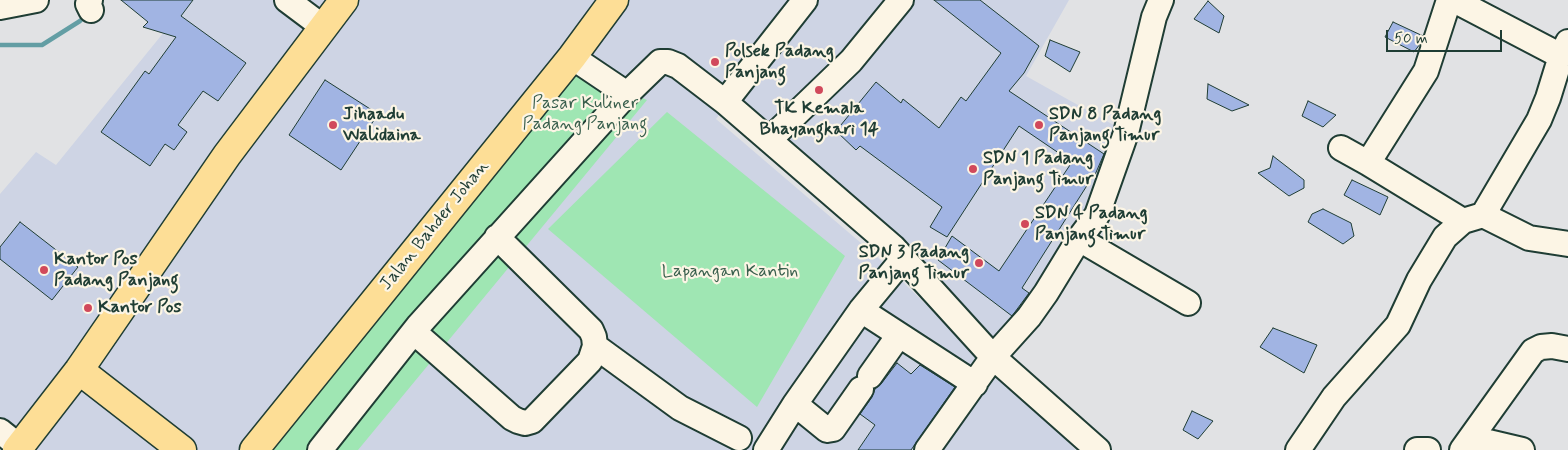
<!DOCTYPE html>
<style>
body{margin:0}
#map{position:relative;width:1568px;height:450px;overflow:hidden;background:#e1e2e4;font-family:Mynerve,sans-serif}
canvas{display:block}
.scale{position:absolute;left:1386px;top:30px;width:116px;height:22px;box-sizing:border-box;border:2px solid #1f3d34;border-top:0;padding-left:6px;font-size:15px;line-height:18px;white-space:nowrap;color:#1f3d34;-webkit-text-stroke:4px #fcf5e5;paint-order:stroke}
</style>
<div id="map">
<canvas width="1568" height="450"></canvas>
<div class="scale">50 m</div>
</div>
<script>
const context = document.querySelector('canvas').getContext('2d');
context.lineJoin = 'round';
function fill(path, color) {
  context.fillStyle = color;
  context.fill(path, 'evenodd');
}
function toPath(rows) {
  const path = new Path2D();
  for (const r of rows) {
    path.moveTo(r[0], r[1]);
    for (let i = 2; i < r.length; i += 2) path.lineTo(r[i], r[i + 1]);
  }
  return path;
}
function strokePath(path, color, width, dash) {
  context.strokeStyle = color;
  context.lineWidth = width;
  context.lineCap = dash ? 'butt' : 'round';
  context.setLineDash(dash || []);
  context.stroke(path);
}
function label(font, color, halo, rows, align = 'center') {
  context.font = font + ' Mynerve,sans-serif';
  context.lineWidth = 4.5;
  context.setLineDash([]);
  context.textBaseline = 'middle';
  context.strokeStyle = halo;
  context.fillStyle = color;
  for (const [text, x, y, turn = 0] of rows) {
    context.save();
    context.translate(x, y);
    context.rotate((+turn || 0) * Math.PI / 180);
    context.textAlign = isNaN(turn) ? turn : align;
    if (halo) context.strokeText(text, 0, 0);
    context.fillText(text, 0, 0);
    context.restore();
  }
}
const built = toPath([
 [190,0,1069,0,1026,76,1119,128,1087,211,1024,313,994,346,728,103,716,119,875,255,1076,450,0,450,0,194,36,152,56,165]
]);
const green = toPath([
 [575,68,647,100,358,450,264,450],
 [667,112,845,256,757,407,548,229]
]);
const stream = toPath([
 [0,45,42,45,80,21,87,14]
]);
const building = toPath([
 [121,0,193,0,181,16,246,63,218,101,203,91,178,125,187,132,174,150,165,144,150,166,101,132,145,71,149,74,176,37,143,27,148,22,121,0],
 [934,0,980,0,1039,46,1024,73,1009,91,1104,154,1094,177,1093,176,1022,288,1029,293,1012,316,938,260,952,236,999,271,1072,162,1019,126,947,237,930,227,942,207,860,146,856,150,836,131,876,82,901,103,903,99,939,128,961,97,966,101,1001,53,934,0],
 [1208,1,1224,16,1219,33,1194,19,1208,1],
 [1393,22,1423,36,1420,44,1414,52,1385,37,1393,22],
 [1050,40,1080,52,1070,72,1045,56,1050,40],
 [325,80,378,114,341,170,289,135,325,80],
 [1208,84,1249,105,1232,111,1207,99,1208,84],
 [1308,101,1336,115,1323,127,1302,116,1308,101],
 [1273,156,1304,180,1304,188,1289,196,1258,173,1270,168,1273,156],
 [1352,180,1388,197,1380,215,1344,195,1352,180],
 [1323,209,1351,223,1354,236,1343,244,1308,222,1312,214,1323,209],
 [20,222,78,267,52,300,0,259,0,247,20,222],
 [1273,328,1317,345,1304,373,1260,347,1273,328],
 [897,363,911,374,920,365,955,387,911,450,858,450,875,425,860,414,872,397,875,389,881,384,897,363],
 [1192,411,1213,421,1198,439,1183,430,1192,411]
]);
const minor = toPath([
 [90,0,88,4,91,10],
 [287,0,323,27],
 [1454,0,1561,56],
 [0,7,36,0],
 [572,57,627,94],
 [725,102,805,0],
 [769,140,851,61,901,0],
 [1341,148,1368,163,1463,221],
 [1368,163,1426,71,1449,0],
 [1483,215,1529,238,1568,244],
 [1079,239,1188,303],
 [861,310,975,384],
 [414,332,512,418,518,421,525,423,532,421,590,361,595,346,594,337,591,330,497,237],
 [595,346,680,408,739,438],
 [870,376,899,335],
 [795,404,827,430,833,429,861,389],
 [0,431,20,447],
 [1471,438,1522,450],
 [320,450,419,325,627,94,660,62,668,62,678,66,725,102,893,247,993,357,1098,450],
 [766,450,795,404,861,310,904,258],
 [927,450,993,357,1029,317,1046,293,1079,239,1097,215,1126,133,1154,17,1161,0],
 [1298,450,1334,397,1398,325,1419,280,1445,237,1463,221,1483,215,1539,120,1548,98,1561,56,1568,42],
 [1417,450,1428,450],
 [1462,450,1533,351,1541,347,1552,346,1568,349]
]);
const major = toPath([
 [254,450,572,57,614,0]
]);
const highway = toPath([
 [79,370,182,450],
 [17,450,79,370,227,155,344,0]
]);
const markers = [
 [715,62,5,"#d1495b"],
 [819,90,5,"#d1495b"],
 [333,125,5,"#d1495b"],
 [1039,125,5,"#d1495b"],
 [973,169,5,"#d1495b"],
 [1025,224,5,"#d1495b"],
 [979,263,5,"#d1495b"],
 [44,270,5,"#d1495b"],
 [88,308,5,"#d1495b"]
];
const poiNames = [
 ["Polsek Padang",725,52],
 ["Panjang",725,73],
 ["TK Kemala",819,109,"center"],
 ["Bhayangkari 14",819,130,"center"],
 ["Jihaadu",343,115],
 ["Walidaina",343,136],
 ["SDN 8 Padang",1049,115],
 ["Panjang Timur",1049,136],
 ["SDN 1 Padang",983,159],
 ["Panjang Timur",983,180],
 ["SDN 4 Padang",1035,214],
 ["Panjang Timur",1035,235],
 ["SDN 3 Padang",969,253,"right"],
 ["Panjang Timur",969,274,"right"],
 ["Kantor Pos",54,260],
 ["Padang Panjang",54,281],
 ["Kantor Pos",98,308]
];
const parkNames = [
 ["Pasar Kuliner",585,104],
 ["Padang Panjang",585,125],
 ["Lapangan Kantin",730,272]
];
const streetNames = [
 ["Jalan Bahder Johan",435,226,-51]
];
fill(built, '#ced4e4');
fill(green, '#9fe6b3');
strokePath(stream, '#639ea4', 4.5);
fill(building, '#a1b4e3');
strokePath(building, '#1f3d34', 1);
strokePath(minor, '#1f3d34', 28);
strokePath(major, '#1f3d34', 31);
strokePath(highway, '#1f3d34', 31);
strokePath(minor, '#fcf5e5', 24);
strokePath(major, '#fdde96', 28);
strokePath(highway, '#fdde96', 28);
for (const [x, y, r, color] of markers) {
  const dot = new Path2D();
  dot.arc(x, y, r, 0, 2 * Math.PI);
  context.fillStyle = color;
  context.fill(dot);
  strokePath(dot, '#fcf5e5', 2);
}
label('bold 18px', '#1f3d34', '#fcf5e5', poiNames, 'left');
label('18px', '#395f4d', '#fcf5e5', parkNames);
label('18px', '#1f3d34', '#fcf5e5', streetNames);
</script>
